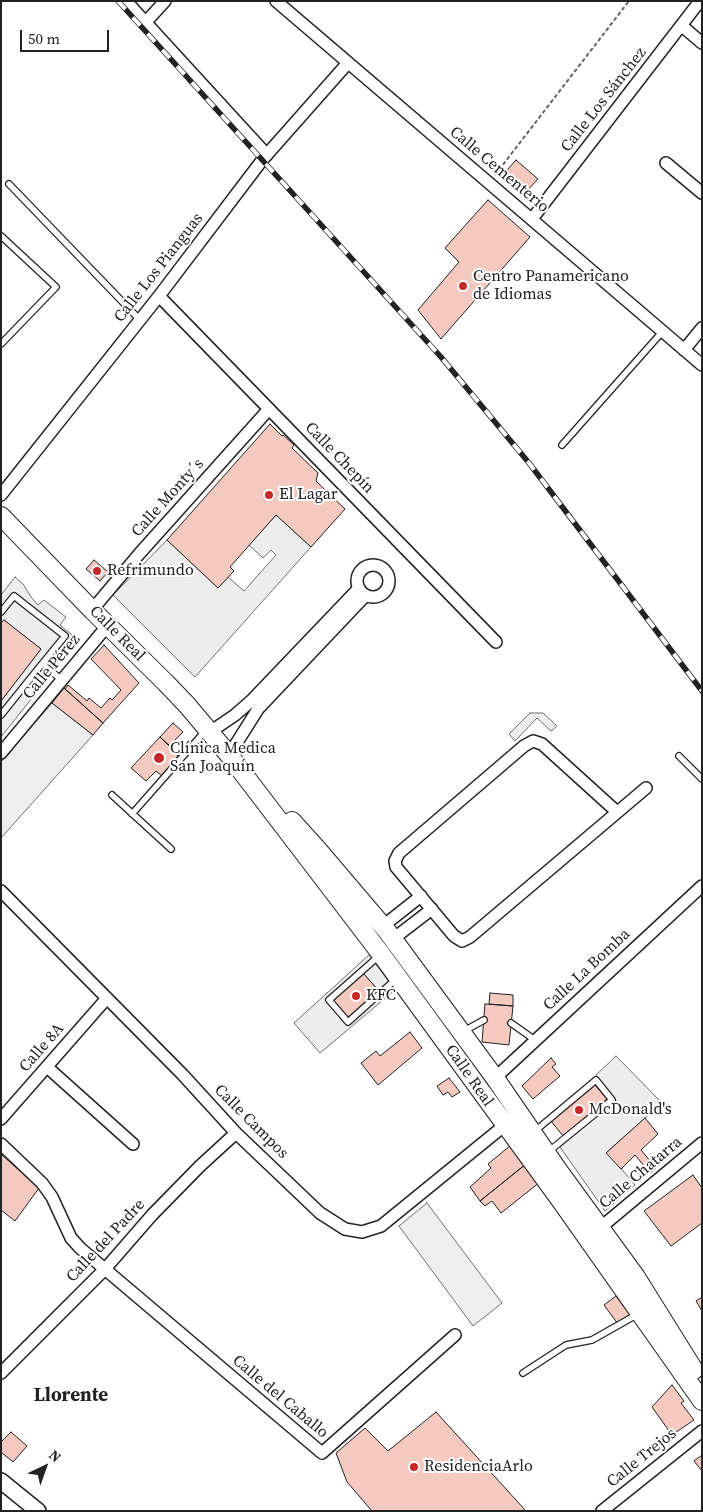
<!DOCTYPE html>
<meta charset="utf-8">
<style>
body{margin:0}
#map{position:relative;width:703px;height:1512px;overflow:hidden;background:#fff;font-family:"Source Serif 4",serif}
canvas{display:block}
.frame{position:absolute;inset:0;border:2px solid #222;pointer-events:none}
.north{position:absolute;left:20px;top:1442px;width:50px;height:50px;-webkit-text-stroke:4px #fff;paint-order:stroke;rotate:42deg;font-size:14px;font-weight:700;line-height:20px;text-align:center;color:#222}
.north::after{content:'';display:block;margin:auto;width:18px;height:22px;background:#222;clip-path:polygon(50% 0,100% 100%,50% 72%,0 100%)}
.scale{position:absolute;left:20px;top:30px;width:89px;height:22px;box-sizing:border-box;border:2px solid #222;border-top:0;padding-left:6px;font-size:15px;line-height:18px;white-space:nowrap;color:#222;-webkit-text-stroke:4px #fff;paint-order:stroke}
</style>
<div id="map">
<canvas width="703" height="1512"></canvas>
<div class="frame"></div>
<div class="north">N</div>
<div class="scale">50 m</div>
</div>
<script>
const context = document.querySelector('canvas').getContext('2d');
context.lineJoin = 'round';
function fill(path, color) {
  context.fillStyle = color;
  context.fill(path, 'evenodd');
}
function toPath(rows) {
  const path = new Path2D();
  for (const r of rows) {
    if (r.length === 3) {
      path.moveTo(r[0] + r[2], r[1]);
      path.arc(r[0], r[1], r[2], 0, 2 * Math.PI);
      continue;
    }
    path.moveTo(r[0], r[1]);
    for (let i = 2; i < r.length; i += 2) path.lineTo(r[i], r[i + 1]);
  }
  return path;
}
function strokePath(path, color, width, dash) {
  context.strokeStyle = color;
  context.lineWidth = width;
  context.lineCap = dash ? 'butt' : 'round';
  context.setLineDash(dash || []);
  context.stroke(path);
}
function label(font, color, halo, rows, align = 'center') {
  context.font = font + ' "Source Serif 4",serif';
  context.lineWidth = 4;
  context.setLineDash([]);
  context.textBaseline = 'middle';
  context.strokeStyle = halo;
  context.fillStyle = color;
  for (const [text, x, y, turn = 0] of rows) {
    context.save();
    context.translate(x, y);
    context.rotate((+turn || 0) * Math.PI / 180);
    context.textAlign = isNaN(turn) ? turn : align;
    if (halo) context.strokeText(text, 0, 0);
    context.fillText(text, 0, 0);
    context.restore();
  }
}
const green = toPath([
 [52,703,93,735,1,838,1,762,52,703],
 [427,1203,502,1303,473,1326,399,1226,427,1203]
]);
const parking = toPath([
 [276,515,311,547,195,677,113,595,167,540,218,588,228,577,244,591,276,555,271,550,263,558,249,545,276,515],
 [15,577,23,584,31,597,38,605,44,600,66,617,60,625,77,639,70,649,66,645,43,674,48,678,1,737,1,701,41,649,4,620,1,623,1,595,15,577],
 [530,713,543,713,557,726,551,731,537,718,515,741,509,734,530,713],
 [369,955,395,990,320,1053,294,1023,369,955],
 [363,973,379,991,348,1018,363,973],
 [616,1056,662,1103,607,1152,635,1185,605,1211,560,1147,616,1101,596,1075,616,1056]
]);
const building = toPath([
 [516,160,538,179,523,195,501,177,516,160],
 [488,200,530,237,441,339,418,310,459,262,445,248,488,200],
 [270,424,282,436,283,435,294,445,292,448,318,473,316,481,345,509,311,547,276,515,230,567,234,571,218,588,167,540,270,424],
 [94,560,108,572,100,581,86,569,94,560],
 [4,620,41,649,1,701,1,623,4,620],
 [104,645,139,683,103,723,65,689,68,685,87,701,89,698,101,708,110,698,112,700,121,690,91,659,104,645],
 [64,688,103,723,93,735,52,703,64,688],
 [173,723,183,732,169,746,160,737,173,723],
 [160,737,178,753,176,762,163,777,156,771,146,781,131,768,160,737],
 [363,973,379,991,348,1018,332,1000,363,973],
 [490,993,513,995,513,1006,489,1004,490,993],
 [485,1004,513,1006,509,1045,482,1042,485,1004],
 [410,1032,422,1048,378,1085,361,1063,376,1051,380,1056,410,1032],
 [551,1058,556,1064,552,1067,560,1076,533,1099,522,1086,551,1058],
 [449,1078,460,1092,452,1097,448,1092,443,1095,437,1086,449,1078],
 [595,1085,607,1099,563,1136,551,1121,595,1085],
 [645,1118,658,1134,641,1150,656,1168,650,1173,635,1155,621,1169,606,1153,645,1118],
 [511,1145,526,1164,480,1201,470,1187,491,1168,488,1164,511,1145],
 [1,1154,39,1188,15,1221,1,1210,1,1154],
 [526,1164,540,1182,501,1213,492,1201,485,1206,480,1201,526,1164],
 [693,1175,702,1188,702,1223,671,1246,644,1211,693,1175],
 [616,1296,630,1315,618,1324,604,1305,616,1296],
 [702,1297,702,1311,696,1301,702,1297],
 [672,1385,684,1401,681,1403,694,1420,672,1435,652,1407,672,1385],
 [436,1412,526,1511,372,1511,347,1482,336,1453,365,1428,388,1451,436,1412],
 [11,1432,27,1446,13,1462,1,1452,1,1442,11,1432],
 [702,1455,702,1471,694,1461,702,1455]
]);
const path = toPath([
 [495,175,629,1]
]);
const lane = toPath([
 [9,184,140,320],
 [1,236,56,287,1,344],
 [562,445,663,331],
 [1,612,14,596,65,636,42,664,62,680],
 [1,715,42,664],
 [679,756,702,779],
 [112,795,171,849],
 [132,814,206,730],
 [380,955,329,1000,348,1022,396,979],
 [511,1023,535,1040],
 [464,1031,484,1020],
 [535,1131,596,1080,612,1100,548,1152],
 [523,1373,566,1345,592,1340,638,1314]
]);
const street = toPath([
 [126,1,267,155],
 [276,1,702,365],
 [145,23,165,1],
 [682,26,702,43],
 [666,163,702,193],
 [532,219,700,1],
 [159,296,496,642],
 [684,350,702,328],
 [1,495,159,296,263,159,347,64],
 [373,581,16],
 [92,610,140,553,269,409],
 [210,732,235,715,251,701,359,588],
 [1,753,108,625],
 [229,755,258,709,366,595],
 [617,812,542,744,533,741,524,746,399,853,395,861,396,867,454,936,462,941,470,937,646,788],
 [1,891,183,1075,236,1133,320,1213,345,1229,362,1232,381,1226,505,1125],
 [383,926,421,896],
 [393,939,432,909],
 [47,1067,133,1144],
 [495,1078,702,886],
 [1,1119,107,998],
 [1,1144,42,1183,52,1197,71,1238,80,1248,322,1453,455,1335],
 [600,1228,702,1143],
 [1,1373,105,1269,152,1215,200,1166,236,1133],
 [602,1511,702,1431]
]);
const secondary = toPath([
 [1,1481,38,1511]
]);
const primary = toPath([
 [1,516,92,610,166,683,187,705,229,755,381,954,561,1201,702,1401],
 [292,821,319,851,387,931,495,1078,558,1170,636,1277,694,1370]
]);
const rail = toPath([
 [118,1,441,357,529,463,702,691]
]);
const markers = [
 [463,286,5,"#c62828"],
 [269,495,5,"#c62828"],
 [97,571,5,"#c62828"],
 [159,758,6,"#c62828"],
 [356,996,5,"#c62828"],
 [579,1110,5,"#c62828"],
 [414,1467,5,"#c62828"]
];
const streetNames = [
 ["Calle Los Sánchez",604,100,-52],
 ["Calle Cementerio",499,170,40],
 ["Calle Los Pianguas",159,268,-52],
 ["Calle Chepín",339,458,46],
 ["Calle Monty´s",168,498,-48],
 ["Calle Real",117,634,45],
 ["Calle Pérez",52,667,-50],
 ["Calle La Bomba",587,970,-43],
 ["Calle 8A",42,1048,-49],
 ["Calle Real",469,1076,55],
 ["Calle Campos",251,1122,45],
 ["Calle Chatarra",641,1173,-40],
 ["Calle del Padre",106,1241,-47],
 ["Calle del Caballo",280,1397,40],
 ["Calle Trejos",642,1458,-39]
];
const poiNames = [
 ["Centro Panamericano",473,277],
 ["de Idiomas",473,295],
 ["El Lagar",279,495],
 ["Refrimundo",107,571],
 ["Clínica Medica",170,749],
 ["San Joaquín",170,767],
 ["KFC",366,996],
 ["McDonald's",589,1110],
 ["ResidenciaArlo",424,1467]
];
const quarterNames = [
 ["Llorente",71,1396]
];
fill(green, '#eee');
strokePath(green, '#6f6f6f', 1);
fill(parking, '#ededed');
strokePath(parking, '#6f6f6f', 1);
fill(building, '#f3c9c0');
strokePath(building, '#222', 1);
strokePath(lane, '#222', 8);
strokePath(street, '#222', 14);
strokePath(secondary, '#222', 18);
strokePath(primary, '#222', 20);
strokePath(path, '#646464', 2, [4, 2.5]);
strokePath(lane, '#fff', 5.5);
strokePath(street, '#fff', 11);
strokePath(secondary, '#fff', 15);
strokePath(primary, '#fff', 18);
strokePath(rail, '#222', 5.5);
strokePath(rail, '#fff', 4, [11]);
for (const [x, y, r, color] of markers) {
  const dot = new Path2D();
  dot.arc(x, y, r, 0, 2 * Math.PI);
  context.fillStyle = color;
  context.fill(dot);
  strokePath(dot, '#fff', 2);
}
label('16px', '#222', '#fff', streetNames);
label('16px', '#222', '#fff', poiNames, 'left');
label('bold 19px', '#222', '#fff', quarterNames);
</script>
